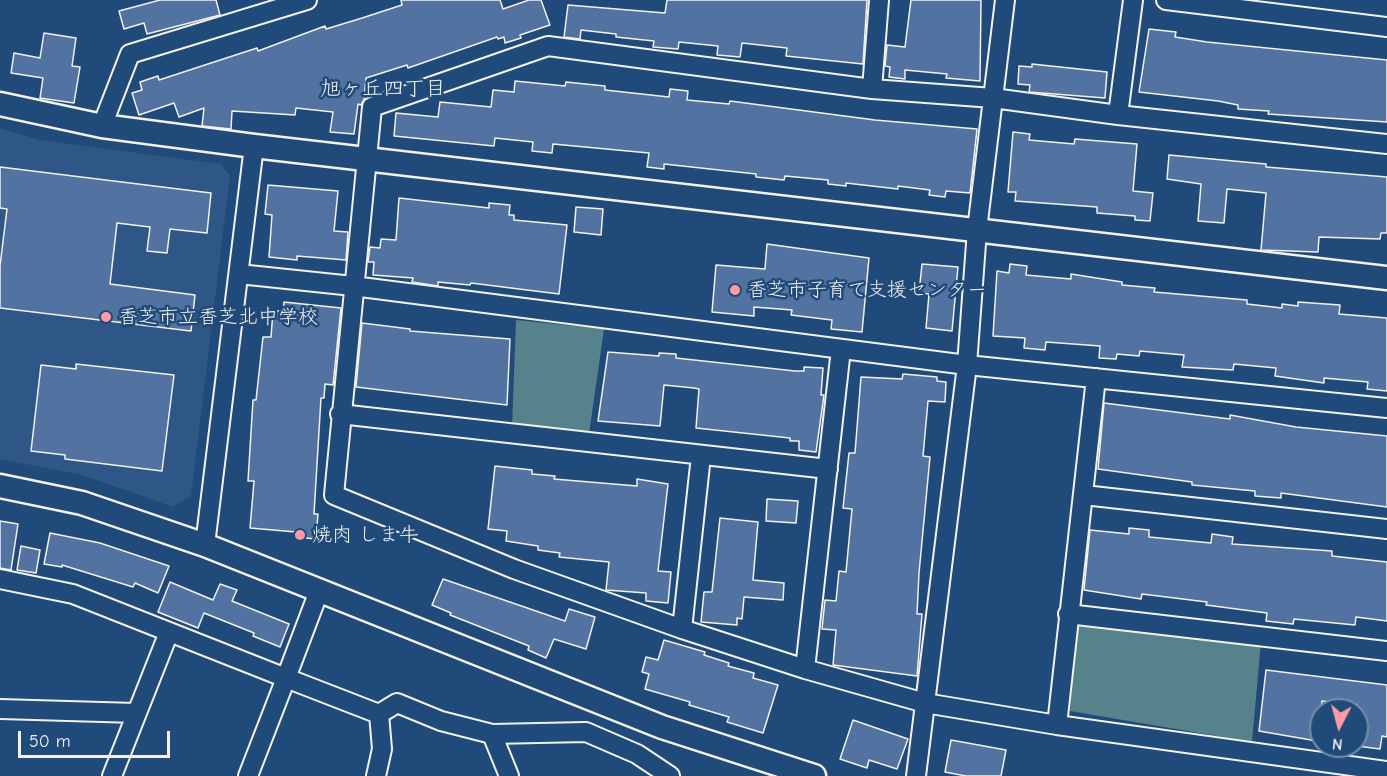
<!DOCTYPE html>
<meta charset="utf-8">
<style>
body{margin:0}
#map{position:relative;width:1387px;height:776px;overflow:hidden;background:#1f4a7a;font-family:"Comic Neue",sans-serif}
canvas{display:block}
.north{position:absolute;left:1309px;top:698px;width:60px;height:60px;box-sizing:border-box;background:#1f4a7a;border:2px solid #748da6;border-radius:50%;rotate:186deg;font-size:16px;font-weight:700;line-height:24px;text-align:center;color:#f4f1e8}
.north::after{content:'';display:block;margin:auto;width:21px;height:27px;background:#ff9aa2;clip-path:polygon(50% 0,100% 100%,50% 72%,0 100%)}
.scale{position:absolute;left:18px;top:731px;width:152px;height:27px;box-sizing:border-box;border:3px solid #f4f1e8;border-top:0;padding-left:8px;font-size:18px;line-height:21px;white-space:nowrap;color:#f4f1e8;-webkit-text-stroke:4px #1f4a7a;paint-order:stroke}
</style>
<div id="map">
<canvas width="1387" height="776"></canvas>
<div class="north">N</div>
<div class="scale">50 m</div>
</div>
<script>
const context = document.querySelector('canvas').getContext('2d');
context.lineJoin = 'round';
function fill(path, color) {
  context.fillStyle = color;
  context.fill(path, 'evenodd');
}
function toPath(rows) {
  const path = new Path2D();
  for (const r of rows) {
    path.moveTo(r[0], r[1]);
    for (let i = 2; i < r.length; i += 2) path.lineTo(r[i], r[i + 1]);
  }
  return path;
}
function strokePath(path, color, width, dash) {
  context.strokeStyle = color;
  context.lineWidth = width;
  context.lineCap = dash ? 'butt' : 'round';
  context.setLineDash(dash || []);
  context.stroke(path);
}
function label(font, color, halo, rows, align = 'center') {
  context.font = font + ' "Comic Neue","Klee One",sans-serif';
  context.lineWidth = 5;
  context.setLineDash([]);
  context.textBaseline = 'middle';
  context.strokeStyle = halo;
  context.fillStyle = color;
  for (const [text, x, y, turn = 0] of rows) {
    context.save();
    context.translate(x, y);
    context.rotate((+turn || 0) * Math.PI / 180);
    context.textAlign = isNaN(turn) ? turn : align;
    if (halo) context.strokeText(text, 0, 0);
    context.fillText(text, 0, 0);
    context.restore();
  }
}
const built = toPath([
 [0,128,40,140,221,164,230,176,191,496,173,507,82,475,0,459]
]);
const green = toPath([
 [516,320,604,329,589,434,512,428],
 [1077,626,1261,642,1252,742,1070,711]
]);
const building = toPath([
 [160,0,216,0,220,15,147,34,144,23,124,29,119,11,160,0],
 [401,0,500,0,503,9,529,0,541,0,550,25,520,35,521,38,505,43,504,37,498,39,497,37,408,68,407,65,366,78,364,100,361,105,358,104,354,134,330,132,333,112,296,108,295,115,232,111,231,129,202,126,204,108,179,117,174,103,139,115,132,93,142,90,140,82,158,76,159,80,257,48,258,51,325,26,326,29,359,19,402,5,401,0],
 [667,0,867,0,863,64,786,56,787,48,742,43,740,57,717,55,718,46,679,42,678,49,653,47,654,41,616,37,616,34,581,30,580,39,564,37,568,5,665,13,667,0],
 [911,0,981,0,980,81,946,78,947,74,905,70,905,79,889,77,890,67,885,66,887,45,905,47,911,0],
 [1149,29,1176,32,1175,37,1207,42,1387,60,1387,122,1268,114,1269,111,1238,109,1238,105,1218,101,1139,92,1149,29],
 [44,33,76,38,72,66,80,67,74,103,40,98,43,78,11,73,14,53,40,58,44,33],
 [1032,64,1107,72,1105,98,1029,92,1030,85,1018,84,1019,66,1032,67,1032,64],
 [515,81,565,86,566,82,605,86,605,90,669,97,670,89,688,91,687,100,729,104,730,101,875,120,977,129,970,193,946,191,945,197,929,195,930,190,898,186,898,189,846,183,846,186,828,184,828,180,785,176,784,180,756,177,756,174,664,164,664,169,647,167,649,153,553,144,552,153,532,151,533,142,495,138,494,146,394,136,396,113,438,117,440,102,491,107,493,90,514,92,515,81],
 [1013,132,1030,134,1029,140,1074,144,1075,139,1137,144,1133,191,1153,193,1150,221,1135,220,1135,216,1097,213,1097,207,1015,201,1016,192,1008,192,1013,132],
 [1169,155,1266,164,1266,167,1387,177,1387,233,1381,233,1380,239,1319,237,1318,252,1261,250,1266,193,1227,189,1224,223,1198,221,1201,184,1167,179,1169,155],
 [0,167,211,193,207,233,170,229,167,253,147,251,150,227,117,223,110,284,195,295,191,331,0,308,0,266,7,209,0,208,0,167],
 [268,185,338,191,334,231,348,232,346,260,297,256,297,260,269,257,272,215,265,214,268,185],
 [399,198,489,208,489,203,510,205,509,215,514,215,514,220,567,225,559,294,471,283,470,285,438,282,438,286,412,282,413,278,373,275,374,262,368,262,370,247,380,248,381,239,396,240,399,198],
 [576,207,603,209,601,235,574,232,576,207],
 [767,244,869,258,862,332,831,329,832,320,791,315,792,310,754,307,754,316,712,312,716,265,765,269,767,244],
 [922,264,958,267,952,331,926,328,929,294,919,293,922,264],
 [1010,264,1027,266,1026,275,1071,279,1071,274,1090,277,1122,282,1122,285,1155,288,1154,292,1247,300,1247,304,1282,308,1282,304,1298,306,1298,302,1340,305,1339,314,1387,318,1387,391,1367,389,1368,382,1324,378,1324,383,1275,376,1276,368,1234,364,1233,370,1182,367,1184,355,1140,351,1139,356,1117,354,1116,359,1099,358,1100,346,1046,342,1045,350,1024,348,1025,338,993,336,997,271,1009,273,1010,264],
 [284,302,341,308,333,385,325,384,324,398,321,398,314,514,318,514,316,539,295,537,296,532,250,528,254,481,248,481,253,400,256,400,263,337,271,337,273,311,283,311,284,302],
 [362,323,410,329,410,331,510,339,507,405,356,387,362,323],
 [608,352,659,356,659,353,676,354,676,358,795,371,804,371,804,367,823,368,821,395,824,395,816,452,799,450,799,441,790,441,790,438,696,428,699,389,694,388,664,385,660,426,598,421,608,352],
 [76,364,174,375,162,471,65,459,65,455,31,451,41,365,76,369,76,364],
 [903,374,937,377,937,381,946,382,945,402,928,401,923,456,930,457,919,573,917,614,922,614,917,676,833,665,836,630,822,629,825,600,836,601,839,571,846,572,852,509,843,508,849,453,855,453,861,377,902,379,903,374],
 [1104,403,1230,419,1230,415,1296,427,1387,436,1387,507,1281,493,1281,498,1255,496,1255,491,1192,485,1192,482,1098,469,1104,403],
 [495,466,532,470,532,474,555,476,554,479,637,486,637,479,668,484,658,571,671,572,668,603,646,601,646,593,606,590,609,562,559,557,560,553,538,550,538,546,506,541,507,531,488,529,495,466],
 [767,499,798,501,796,523,766,521,767,499],
 [720,518,758,522,753,580,784,583,783,600,744,597,742,619,737,618,737,625,701,622,704,592,712,592,720,518],
 [0,521,18,524,11,570,0,568,0,521],
 [1129,528,1149,530,1149,537,1211,543,1212,534,1233,537,1232,544,1332,551,1332,556,1387,562,1387,621,1356,617,1355,625,1294,619,1293,624,1266,621,1267,613,1206,605,1207,602,1142,594,1141,599,1084,590,1090,530,1129,534,1129,528],
 [50,533,100,543,169,566,158,593,135,583,133,587,62,565,62,567,44,564,50,533],
 [21,546,40,550,36,573,17,570,21,546],
 [443,579,565,621,569,609,595,617,586,649,554,639,546,658,528,650,529,646,450,615,451,613,432,605,443,579],
 [170,582,213,600,220,584,237,590,232,601,289,624,280,647,253,636,254,633,204,613,198,628,158,612,170,582],
 [664,640,705,652,704,655,729,663,728,666,754,673,753,678,778,685,763,733,727,722,729,717,689,705,690,702,645,689,649,674,642,672,646,657,658,660,664,640],
 [1266,670,1387,685,1387,737,1382,736,1380,749,1357,746,1357,705,1322,701,1317,741,1259,731,1266,670],
 [853,720,908,739,897,769,869,760,867,768,840,759,853,720],
 [951,740,1006,750,1001,776,966,776,945,772,951,740]
]);
const minor = toPath([
 [1166,0,1387,27],
 [872,89,879,0],
 [1118,115,1133,0],
 [102,126,130,54,307,0],
 [1387,144,1118,115,993,98,872,89,548,46,372,107,334,495,514,569,682,629,805,669,925,703,1057,725,1387,771],
 [239,274,353,286,967,365,1387,408],
 [340,414,828,469],
 [1084,495,1387,529],
 [205,545,254,146],
 [0,579,73,594,286,678,319,591],
 [1068,614,1387,651],
 [682,629,701,456],
 [805,669,841,349],
 [0,709,136,713],
 [1057,725,1096,378],
 [492,734,509,776],
 [112,776,169,632],
 [248,776,286,678,379,714],
 [376,776,382,749,379,714,397,703,441,721,492,734,586,732,637,754,670,776],
 [916,776,967,365,977,230,1005,0]
]);
const tertiary = toPath([
 [0,104,102,126,254,146,1387,278],
 [0,486,82,503,205,545,662,727,814,776]
]);
const markers = [
 [735,290,6,"#ff9aa2"],
 [106,317,6,"#ff9aa2"],
 [300,535,6,"#ff9aa2"]
];
const poiNames = [
 ["香芝市子育て支援センター",747,290],
 ["香芝市立香芝北中学校",118,317],
 ["焼肉 しま牛",312,535]
];
const neighbourhoodNames = [
 ["旭ヶ丘四丁目",383,89]
];
fill(built, '#2e5686');
fill(green, '#55828b');
fill(building, '#5272a2');
strokePath(building, '#f4f1e8', 1.5);
strokePath(minor, '#f4f1e8', 22);
strokePath(tertiary, '#f4f1e8', 27);
strokePath(minor, '#1f4a7a', 18);
strokePath(tertiary, '#1f4a7a', 22);
for (const [x, y, r, color] of markers) {
  const dot = new Path2D();
  dot.arc(x, y, r, 0, 2 * Math.PI);
  context.fillStyle = color;
  context.fill(dot);
  strokePath(dot, '#1f4a7a', 2);
}
label('20px', '#f4f1e8', '#1f4a7a', poiNames, 'left');
label('21px', '#f4f1e8', '#1f4a7a', neighbourhoodNames);
</script>
